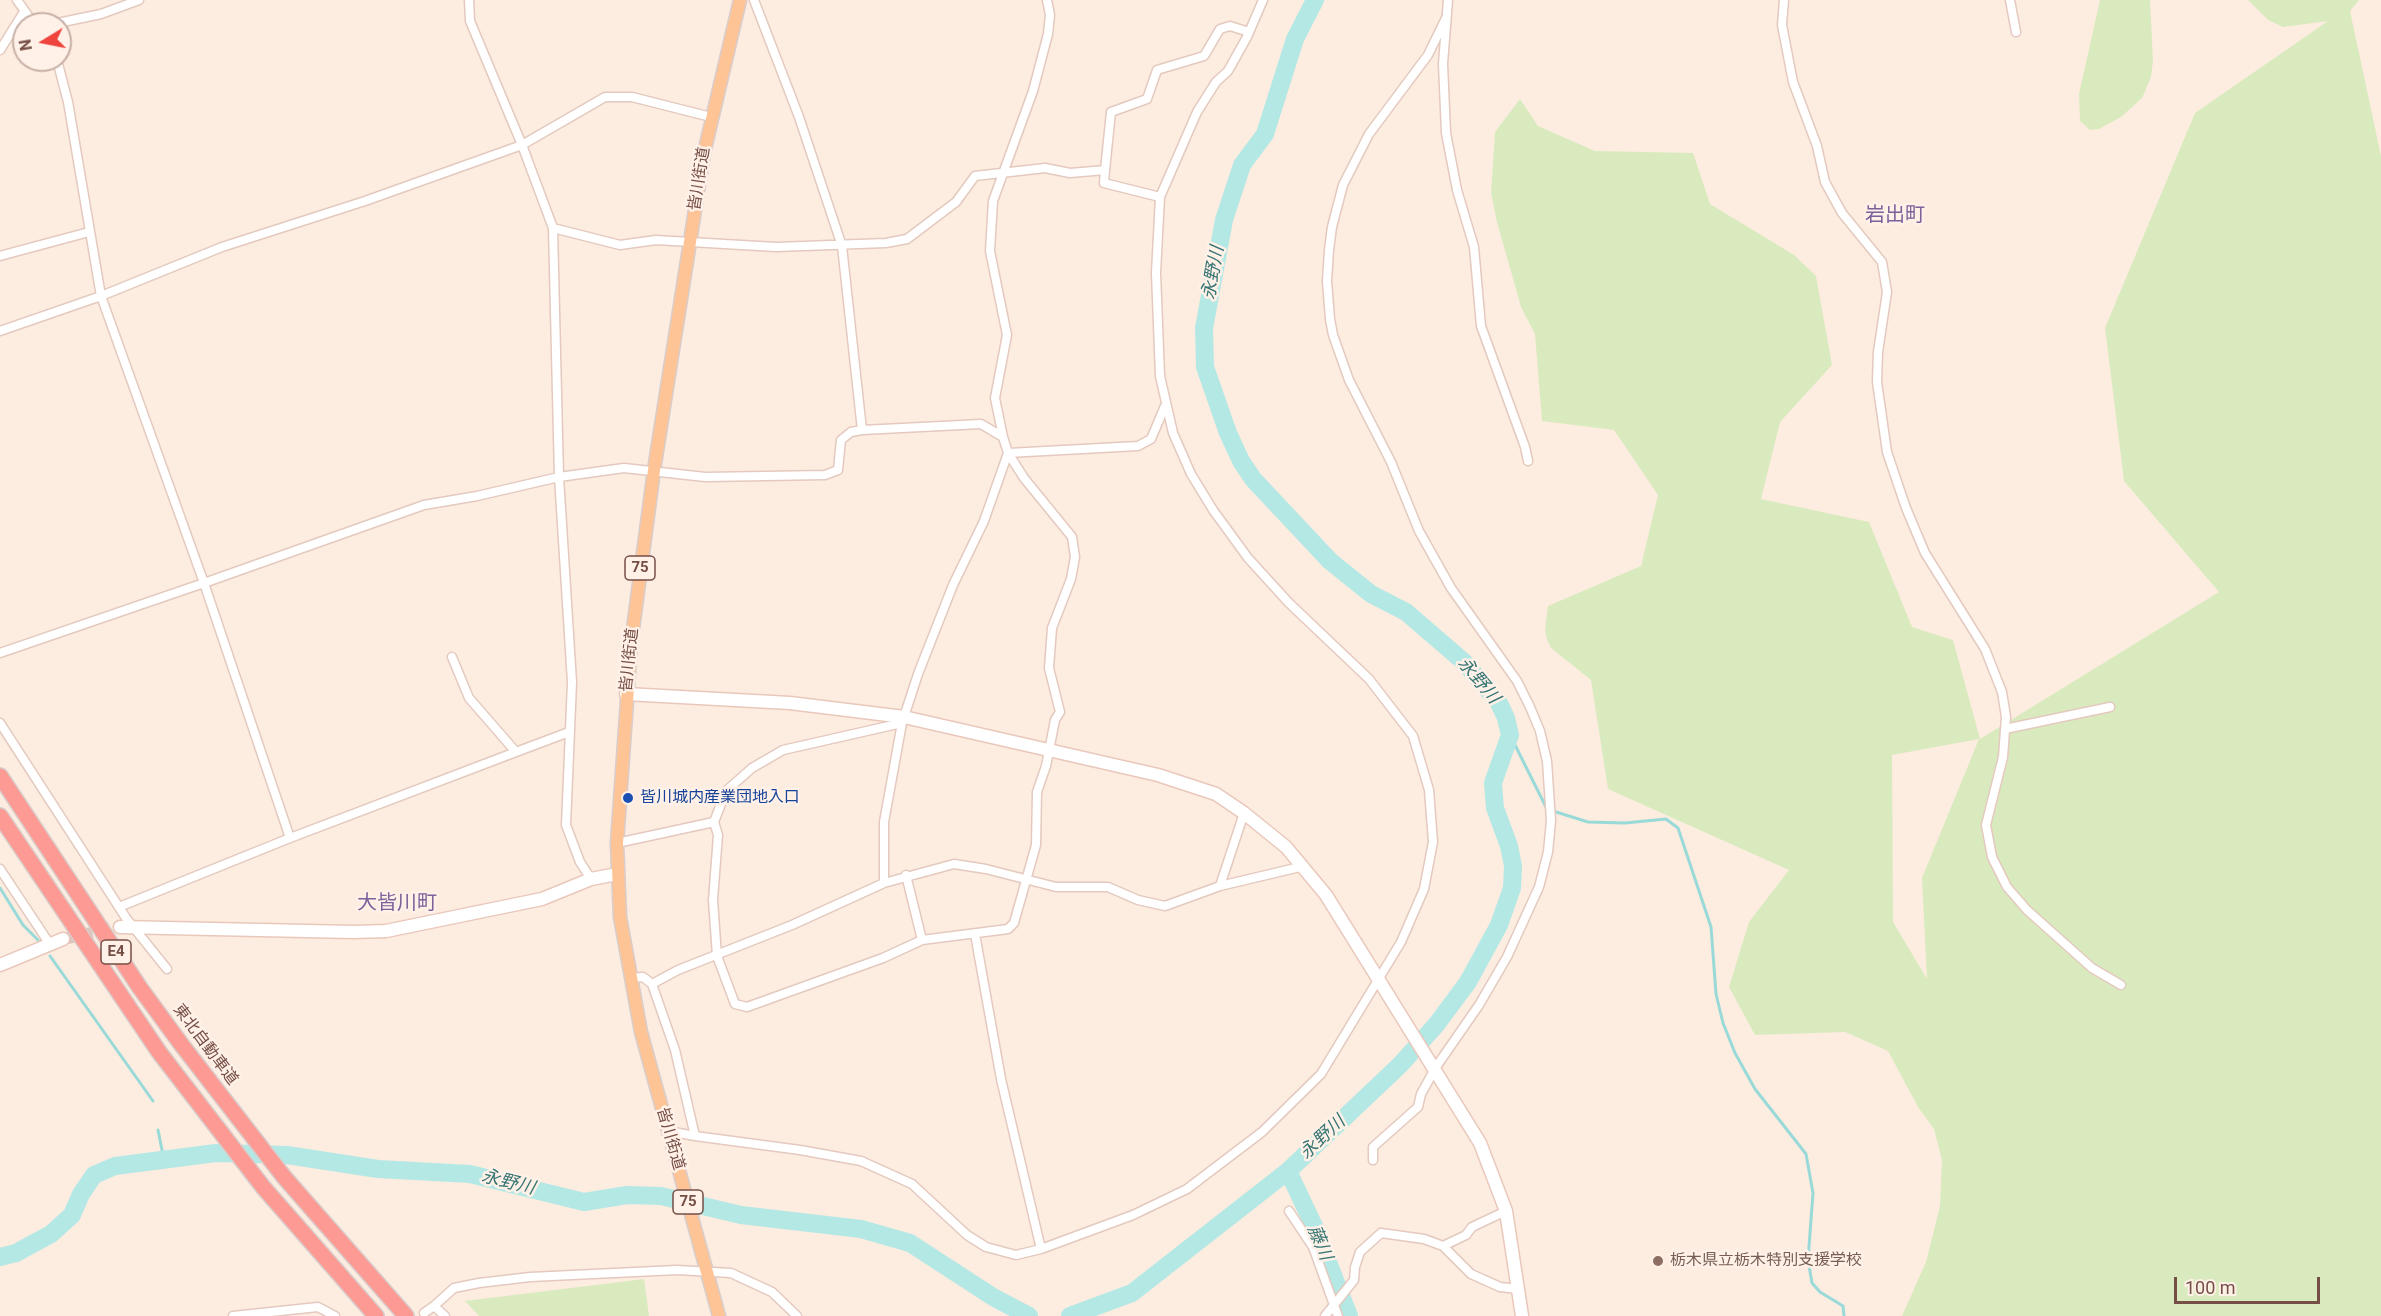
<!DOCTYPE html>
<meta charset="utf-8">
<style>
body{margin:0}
#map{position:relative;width:2381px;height:1316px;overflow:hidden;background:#fdece0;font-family:Roboto,sans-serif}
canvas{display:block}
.north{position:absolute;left:12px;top:12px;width:60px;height:60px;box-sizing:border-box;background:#fff1e7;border:2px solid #c8b0a7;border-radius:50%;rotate:260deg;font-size:16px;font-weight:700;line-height:24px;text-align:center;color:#754e46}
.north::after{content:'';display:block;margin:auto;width:21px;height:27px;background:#ef433d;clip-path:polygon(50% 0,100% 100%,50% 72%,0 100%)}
.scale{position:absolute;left:2174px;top:1277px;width:146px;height:27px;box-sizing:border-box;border:3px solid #754e46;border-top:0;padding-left:8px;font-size:18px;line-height:21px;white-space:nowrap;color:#754e46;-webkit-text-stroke:4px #fff1e7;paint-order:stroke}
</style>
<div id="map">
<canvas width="2381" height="1316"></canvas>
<div class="north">N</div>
<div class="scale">100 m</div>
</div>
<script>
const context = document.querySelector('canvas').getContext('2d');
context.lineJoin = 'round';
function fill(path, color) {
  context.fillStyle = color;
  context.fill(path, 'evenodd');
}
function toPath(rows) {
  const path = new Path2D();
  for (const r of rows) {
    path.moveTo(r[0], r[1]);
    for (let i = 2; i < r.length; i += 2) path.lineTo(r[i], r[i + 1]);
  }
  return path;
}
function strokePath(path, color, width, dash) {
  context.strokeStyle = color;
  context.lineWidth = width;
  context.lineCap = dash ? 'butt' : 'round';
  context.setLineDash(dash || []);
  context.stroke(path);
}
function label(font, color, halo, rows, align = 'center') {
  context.font = font + ' Roboto,"Noto Sans JP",sans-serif';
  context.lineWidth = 5;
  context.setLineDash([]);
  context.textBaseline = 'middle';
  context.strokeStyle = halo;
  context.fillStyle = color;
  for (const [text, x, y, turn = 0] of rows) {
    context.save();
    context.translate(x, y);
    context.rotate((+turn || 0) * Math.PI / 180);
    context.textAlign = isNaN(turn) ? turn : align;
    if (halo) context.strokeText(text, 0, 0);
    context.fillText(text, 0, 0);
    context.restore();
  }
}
const green = toPath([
 [2100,0,2150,0,2153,61,2151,77,2142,98,2121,117,2099,129,2090,130,2080,121,2079,94],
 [2248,0,2359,0,2350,11,2381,156,2381,1316,1902,1316,1926,1262,1940,1206,1942,1160,1934,1129,1918,1107,1888,1051,1845,1032,1755,1035,1729,987,1749,922,1789,870,1608,789,1591,680,1551,648,1547,639,1545,630,1548,606,1641,566,1658,495,1614,430,1542,421,1535,334,1521,307,1497,222,1491,193,1495,132,1520,99,1538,126,1595,151,1693,153,1710,204,1794,255,1816,276,1832,365,1780,422,1761,499,1869,522,1912,627,1953,640,1980,739,2219,592,2124,481,2105,328,2195,113,2328,21,2283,27,2268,20],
 [1979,739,1922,878,1927,979,1893,922,1892,755],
 [644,1279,649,1316,479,1316,465,1301]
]);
const stream = toPath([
 [1510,735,1547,809],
 [1553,811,1588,822,1625,823,1666,819,1678,828,1711,927,1716,994,1723,1023,1735,1053,1755,1089,1806,1154,1813,1193,1808,1260,1812,1283,1820,1292,1843,1306,1844,1316],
 [0,888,23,925,38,940],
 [50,956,153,1101],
 [158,1130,164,1160]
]);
const river = toPath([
 [1288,1171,1314,1226,1349,1316],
 [0,1257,16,1253,51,1234,72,1215,81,1194,94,1175,115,1166,216,1153,287,1155,378,1169,470,1174,584,1202,627,1195,661,1196,741,1215,861,1229,910,1243,993,1297,1029,1316],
 [1070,1316,1132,1293,1288,1171,1400,1065,1436,1025,1468,982,1499,925,1512,888,1513,866,1509,846,1495,808,1493,783,1510,735,1506,718,1499,703,1464,662,1406,612,1371,594,1330,561,1253,479,1241,461,1228,433,1205,367,1204,328,1224,220,1242,165,1265,134,1295,39,1315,0]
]);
const secondaryTunnel = toPath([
 [63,939,120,927]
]);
const street = toPath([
 [17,0,34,24],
 [469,0,470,21,522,145,553,228,620,245,656,240,776,247,886,243,907,239,956,202,975,176,1045,168,1070,173,1105,170,1104,183,1160,197],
 [754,0,799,117,842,246,862,430],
 [1448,0,1443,64,1446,133,1457,190,1474,247,1481,326,1525,447,1528,461],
 [1784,0,1782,25,1793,82,1817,146,1825,182,1842,213,1882,262,1887,292,1878,352,1877,382,1887,452,1906,508,1925,553,1985,649,2002,692,2006,717,2003,757,1986,825,1992,857,2007,887,2027,910,2092,968,2121,985],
 [2010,0,2016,32],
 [53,24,101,14,139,0],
 [0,50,24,12],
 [57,60,68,102,101,296,204,583,424,505,477,496,559,477,572,682,566,825,580,862,591,879],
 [1105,170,1111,112,1147,99,1157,70,1204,56,1220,29,1230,26,1249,32],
 [553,228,559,477,624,468,705,477,825,475,838,470,841,440,851,432,862,430,981,424,1003,437],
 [0,256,89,232],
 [0,331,101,296,222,247,365,201,522,145,605,97,632,97,711,117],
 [1008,453,1138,446,1151,439,1165,406],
 [0,653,204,583,290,838],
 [452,657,469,698,516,752,569,732],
 [0,723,126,918,167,969],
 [902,723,783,750,752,768,726,791,714,822,718,835,713,900,717,956,735,1004,747,1007,883,958,922,940,1008,929,1014,923,1036,845,1037,792,1046,766,1055,720,1060,712,1049,668,1052,628,1071,579,1075,557,1072,537,1024,478,1008,453,1003,437,995,398,1007,335,990,251,993,201,1033,91,1048,34,1050,15,1047,0],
 [2005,729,2110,707],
 [617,843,714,822],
 [0,869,49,943],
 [906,875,922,940],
 [884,883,884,822,902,723,918,674,953,585,984,521,1008,453],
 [1220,886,1304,866],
 [119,907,290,838,516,752],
 [975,934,1001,1079,1041,1249],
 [631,978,643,977,652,984,678,970,792,925,884,883,954,864,986,869,1056,887,1108,887,1138,900,1165,906,1220,886,1244,813],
 [652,984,675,1050,695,1136,668,1131],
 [695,1136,800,1150,861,1161,912,1184,967,1235,986,1247,1016,1255,1041,1249,1133,1215,1187,1189,1262,1132,1321,1074,1401,942,1424,889,1433,842,1429,790,1413,736,1369,679,1289,603,1248,558,1213,510,1191,474,1173,433,1160,376,1156,273,1160,197,1197,112,1216,82,1228,71,1247,37,1263,0],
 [1373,1160,1373,1147,1418,1107,1421,1094,1436,1067,1479,1005,1507,957,1539,887,1548,852,1551,821,1547,761,1540,731,1530,707,1517,681,1451,588,1419,531,1391,462,1349,380,1333,335,1330,319,1327,281,1329,250,1332,227,1343,185,1369,134,1428,55,1446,18],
 [1289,1211,1313,1247,1338,1316],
 [1443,1246,1466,1235,1472,1227,1506,1211],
 [434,1306,454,1288,479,1283,530,1277,677,1270,731,1273,772,1292,797,1316],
 [424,1313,434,1306,445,1316],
 [233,1316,318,1307,335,1316],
 [1325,1316,1354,1280,1355,1267,1360,1252,1381,1233,1424,1239,1443,1246,1471,1274,1500,1287,1518,1289]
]);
const secondary = toPath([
 [626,694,790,703,904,717,1158,775,1216,794,1244,813,1286,847,1326,895,1480,1143,1506,1211,1522,1316],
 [120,927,353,932,386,931,542,899,591,879,617,874],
 [0,965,63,939]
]);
const primary = toPath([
 [719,1316,641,1032,620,917,617,843,631,644,654,470,704,153,740,0]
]);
const highway = toPath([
 [0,776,140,988,181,1044,284,1177,406,1316],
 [0,816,159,1052,263,1187,376,1316]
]);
const markers = [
 [628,798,6,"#1a4fb4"],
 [1658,1261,6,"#8d6e63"]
];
const shields = [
 [640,568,30],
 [116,952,30],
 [688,1202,30]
];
const shieldNames = [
 ["75",640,568],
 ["E4",116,952],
 ["75",688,1202]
];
const streetNames = [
 ["皆川街道",700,179,-81],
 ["皆川街道",630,660,-84],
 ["東北自動車道",205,1045,53],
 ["皆川街道",670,1139,74]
];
const transitNames = [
 ["皆川城内産業団地入口",640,798]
];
const educationNames = [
 ["栃木県立栃木特別支援学校",1670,1261]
];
const waterNames = [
 ["永野川",1214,273,-80],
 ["永野川",1478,681,50],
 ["永野川",1323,1138,-43],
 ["永野川",508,1183,14],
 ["藤川",1319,1243,67]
];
const quarterNames = [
 ["岩出町",1895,216],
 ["大皆川町",397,904]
];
fill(green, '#d9ebbe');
strokePath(stream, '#99dad8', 3);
strokePath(river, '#b4e8e5', 18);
strokePath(secondaryTunnel, '#dbc4ba', 12, [12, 6]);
strokePath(street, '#e4c9bf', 11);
strokePath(secondary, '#e9c8bb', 15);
strokePath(primary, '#d8cdcb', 15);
strokePath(highway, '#d8cdcb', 18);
strokePath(street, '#fff', 8);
strokePath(secondary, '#fff', 12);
strokePath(primary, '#ffc495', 12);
strokePath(highway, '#fc9a93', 15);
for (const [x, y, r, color] of markers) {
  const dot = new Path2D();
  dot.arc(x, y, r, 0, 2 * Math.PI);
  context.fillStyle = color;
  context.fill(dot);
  strokePath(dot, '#fff1e7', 2);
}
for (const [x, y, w] of shields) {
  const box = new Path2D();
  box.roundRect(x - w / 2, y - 12, w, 24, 4.5);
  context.fillStyle = '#fff1e7';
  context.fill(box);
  strokePath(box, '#754e46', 1.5);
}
label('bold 15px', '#754e46', null, shieldNames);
label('16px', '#754e46', '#fff1e7', streetNames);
label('16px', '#164399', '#fff1e7', transitNames, 'left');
label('16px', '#785e54', '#fff1e7', educationNames, 'left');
label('italic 18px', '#367574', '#fff1e7', waterNames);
label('20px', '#7c619a', '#fff1e7', quarterNames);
</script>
